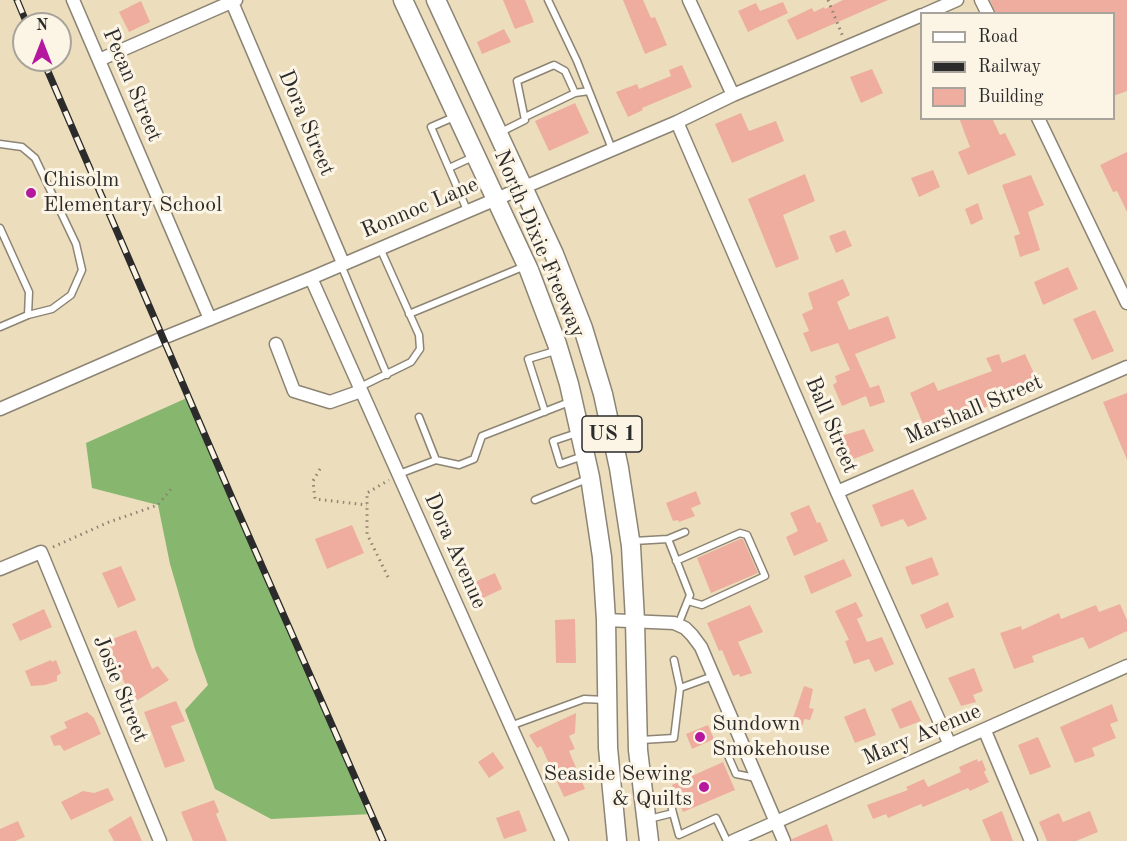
<!DOCTYPE html>
<style>
body{margin:0}
#map{position:relative;width:1127px;height:841px;overflow:hidden;background:#ecdebc;font-family:"Old Standard TT",serif}
canvas{display:block}
.legend{position:absolute;left:920px;top:12px;width:195px;height:108px;box-sizing:border-box;background:#fcf5e5;border:2px solid #a8a49b;margin:0;padding:8px 10px;list-style:none;font-size:18px;color:#2b2b2b}
.legend li{display:flex;align-items:center;gap:12px;height:30px}
.legend b{width:30px;border:2px solid #a8a49b}
.north{position:absolute;left:12px;top:12px;width:60px;height:60px;box-sizing:border-box;background:#fcf5e5;border:2px solid #a8a49b;border-radius:50%;rotate:0deg;font-size:16px;font-weight:700;line-height:24px;text-align:center;color:#2b2b2b}
.north::after{content:'';display:block;margin:auto;width:21px;height:27px;background:#b5179e;clip-path:polygon(50% 0,100% 100%,50% 72%,0 100%)}
</style>
<div id="map">
<canvas width="1127" height="841"></canvas>
<ul class="legend">
<li><b style="height:8px;background:#fff"></b>Road</li>
<li><b style="height:8px;background:#2b2b2b"></b>Railway</li>
<li><b style="height:16px;background:#eead9f"></b>Building</li>
</ul>
<div class="north">N</div>
</div>
<script>
const context = document.querySelector('canvas').getContext('2d');
context.lineJoin = 'round';
function fill(path, color) {
  context.fillStyle = color;
  context.fill(path, 'evenodd');
}
function toPath(rows) {
  const path = new Path2D();
  for (const r of rows) {
    path.moveTo(r[0], r[1]);
    for (let i = 2; i < r.length; i += 2) path.lineTo(r[i], r[i + 1]);
  }
  return path;
}
function strokePath(path, color, width, dash) {
  context.strokeStyle = color;
  context.lineWidth = width;
  context.lineCap = dash ? 'butt' : 'round';
  context.setLineDash(dash || []);
  context.stroke(path);
}
function label(font, color, halo, rows, align = 'center') {
  context.font = font + ' "Old Standard TT",serif';
  context.lineWidth = 6;
  context.setLineDash([]);
  context.textBaseline = 'middle';
  context.strokeStyle = halo;
  context.fillStyle = color;
  for (const [text, x, y, turn = 0] of rows) {
    context.save();
    context.translate(x, y);
    context.rotate((+turn || 0) * Math.PI / 180);
    context.textAlign = isNaN(turn) ? turn : align;
    if (halo) context.strokeText(text, 0, 0);
    context.fillText(text, 0, 0);
    context.restore();
  }
}
const forest = toPath([
 [189,397,236,506,372,814,271,819,215,789,185,710,208,685,195,649,170,564,158,505,92,488,86,443]
]);
const building = toPath([
 [503,0,525,0,534,22,515,29],
 [623,0,643,0,651,18,655,17,667,45,645,54],
 [843,0,888,0,797,40,787,20,812,8,814,12,824,7,825,9],
 [990,0,1127,0,1127,91,1113,96,1113,14,996,14],
 [141,1,150,22,129,32,119,12],
 [783,2,788,13,748,32,738,11,756,3,760,11],
 [504,29,511,42,482,54,477,42],
 [682,65,692,87,642,108,643,110,628,117,616,92,637,84,639,89,671,76,669,70],
 [872,69,883,93,861,103,850,77],
 [575,103,589,133,549,151,535,121],
 [741,113,749,131,776,121,784,141,732,163,715,124],
 [959,118,992,118,1000,135,1005,133,1016,155,968,175,958,152,970,147],
 [1127,152,1127,212,1117,191,1113,192,1100,165],
 [933,170,940,187,919,197,911,178],
 [805,174,815,201,783,215,799,259,776,268,748,199],
 [1031,175,1044,205,1028,212,1040,250,1020,257,1014,236,1020,234,1002,185],
 [978,203,983,219,971,225,965,209],
 [845,230,852,246,836,253,829,236],
 [1068,267,1078,289,1043,305,1034,282],
 [843,279,850,295,837,302,849,330,888,316,896,338,855,354,870,388,879,385,885,402,870,407,866,396,842,406,833,385,837,382,835,376,850,370,838,343,811,352,803,333,809,331,802,314,813,309,808,293],
 [1095,310,1114,351,1092,360,1073,319],
 [999,354,1002,363,1025,354,1039,384,1004,399,1005,402,992,407,991,405,940,424,943,429,930,435,926,423,923,424,910,393,934,382,938,391,992,371,986,358],
 [1127,393,1127,460,1103,402],
 [864,429,874,451,851,460,841,436],
 [913,489,927,519,908,527,903,519,881,527,872,505],
 [696,491,701,504,691,508,695,516,679,522,678,520,673,521,666,503],
 [809,505,817,523,820,522,828,541,794,556,786,537,798,531,790,513],
 [352,525,364,553,327,569,315,539],
 [740,539,743,539,758,573,711,593,697,558],
 [932,557,939,575,912,585,905,567],
 [844,559,852,576,811,594,804,576],
 [121,566,136,600,118,608,102,573],
 [495,573,502,589,479,600,472,583],
 [856,602,863,616,857,619,867,642,882,637,894,664,875,672,869,659,854,664,845,641,849,640,835,611],
 [948,602,954,617,926,629,920,615],
 [1120,604,1127,620,1127,631,1089,649,1083,637,1032,656,1034,662,1014,669,1000,633,1021,626,1022,630,1059,613,1061,619,1096,605,1099,612],
 [750,605,763,632,738,642,752,673,740,677,739,674,733,676,722,650,719,651,707,623],
 [44,609,52,627,20,641,12,624],
 [575,619,576,663,556,663,555,620],
 [136,630,152,669,158,666,169,680,130,705,121,686,125,684,107,641],
 [51,660,52,662,56,660,61,673,57,676,57,681,45,685,31,686,25,671],
 [974,668,983,691,973,695,976,702,961,706,948,678],
 [804,686,813,689,809,708,814,709,810,720,804,719,803,725,792,721],
 [911,700,921,721,900,729,891,709],
 [176,701,185,721,171,726,185,761,165,768,144,712],
 [1112,704,1118,721,1110,724,1116,738,1092,748,1095,756,1075,763,1060,727],
 [865,708,876,735,855,743,844,717],
 [87,712,94,718,101,734,64,751,60,745,54,746,50,736,67,728,64,722],
 [576,713,575,733,569,736,575,749,569,751,585,789,564,797,541,746,537,748,529,735],
 [708,725,714,739,692,749,686,734],
 [1038,737,1051,767,1030,775,1018,745],
 [493,752,504,768,489,778,478,762],
 [977,759,978,762,982,760,986,770,984,772,989,782,970,791,968,788,923,807,921,804,888,818,886,814,873,819,867,805,908,790,906,787,924,779,928,787,961,772,959,767],
 [723,762,735,790,683,812,672,785],
 [108,788,114,800,71,820,61,802,83,791,94,793],
 [214,800,219,812,216,814,227,841,193,841,181,812],
 [519,810,527,831,504,839,496,818],
 [1002,811,1013,841,991,841,982,820],
 [1090,811,1098,832,1076,841,1047,841,1039,822,1059,813,1063,822],
 [131,816,142,841,114,841,108,830],
 [18,821,25,837,15,841,0,841,0,829],
 [827,824,833,841,792,841,792,839]
]);
const path = toPath([
 [828,0,843,37],
 [320,469,313,481,315,499,367,505],
 [53,547,109,522,158,505,171,489],
 [388,577,367,534,367,493,389,480]
]);
const lane = toPath([
 [548,0,577,61,612,149],
 [454,117,431,127,467,210],
 [525,117,575,93],
 [501,132,525,120,517,81,554,65,565,71,575,93,589,91],
 [0,144,22,147,35,158,76,244,82,270,71,295,52,309,28,315],
 [449,168,473,157],
 [0,228,29,292,28,315,0,327],
 [341,265,387,375],
 [409,314,525,266],
 [360,387,411,362,420,349,419,335,380,248],
 [545,412,528,359,555,351],
 [419,417,436,460],
 [577,433,553,441,560,464,583,456],
 [399,474,436,460,459,465,474,459,482,436,572,401],
 [535,500,587,479],
 [668,539,685,532],
 [634,541,668,539,690,595,678,625],
 [676,561,740,533,747,535,765,576,702,605,688,601],
 [674,660,680,688,713,676],
 [510,726,584,699,606,700],
 [641,740,674,738,680,688],
 [740,740,729,758,736,774,756,778],
 [668,793,673,813],
 [649,819,673,813,679,835,716,818,727,841]
]);
const street = toPath([
 [73,0,210,319],
 [231,0,343,263],
 [689,0,733,95],
 [981,0,988,14],
 [925,14,957,0],
 [99,60,236,0],
 [1038,118,1127,303],
 [677,122,837,492,950,745],
 [311,278,562,841],
 [276,344,294,391,330,402,361,391],
 [0,409,163,338,311,278,677,122,733,95,922,15],
 [837,492,1127,367],
 [0,569,41,552,160,841],
 [606,620,674,623,685,628,692,635,701,647,784,841],
 [985,731,1031,841],
 [733,841,1127,666]
]);
const primary = toPath([
 [403,0,529,270,557,344,569,384,590,477,602,557,606,620,608,748,617,841],
 [436,0,554,254,583,328,603,394,619,468,631,546,635,621,638,750,649,841]
]);
const rail = toPath([
 [17,0,27,24],
 [43,60,232,498,383,841]
]);
const markers = [
 [31,193,6,"#b5179e"],
 [700,737,6,"#b5179e"],
 [704,787,6,"#b5179e"]
];
const shields = [
 [612,434,60]
];
const shieldNames = [
 ["US 1",612,434]
];
const streetNames = [
 ["Pecan Street",132,85,67],
 ["Dora Street",306,123,67],
 ["Ronnoc Lane",420,208,-23],
 ["North Dixie Freeway",539,244,67],
 ["Marshall Street",974,410,-23],
 ["Ball Street",831,425,67],
 ["Dora Avenue",455,551,66],
 ["Josie Street",120,689,68],
 ["Mary Avenue",922,735,-23]
];
const poiNames = [
 ["Chisolm",43,180],
 ["Elementary School",43,205],
 ["Sundown",712,724],
 ["Smokehouse",712,749],
 ["Seaside Sewing",692,774,"right"],
 ["& Quilts",692,799,"right"]
];
fill(forest, '#87b66f');
fill(building, '#eead9f');
strokePath(lane, '#8c8474', 9);
strokePath(street, '#8c8474', 15);
strokePath(primary, '#8c8474', 21);
strokePath(path, '#8c8474', 3, [1.5, 4.5]);
strokePath(lane, '#fff', 6);
strokePath(street, '#fff', 12);
strokePath(primary, '#fff', 18);
strokePath(rail, '#2b2b2b', 7);
strokePath(rail, '#fcf5e5', 4.5, [14]);
for (const [x, y, r, color] of markers) {
  const dot = new Path2D();
  dot.arc(x, y, r, 0, 2 * Math.PI);
  context.fillStyle = color;
  context.fill(dot);
  strokePath(dot, '#fcf5e5', 2);
}
for (const [x, y, w] of shields) {
  const box = new Path2D();
  box.roundRect(x - w / 2, y - 18, w, 36, 4.5);
  context.fillStyle = '#fcf5e5';
  context.fill(box);
  strokePath(box, '#2b2b2b', 1.5);
}
label('bold 21px', '#2b2b2b', null, shieldNames);
label('22px', '#2b2b2b', '#fcf5e5', streetNames);
label('22px', '#2b2b2b', '#fcf5e5', poiNames, 'left');
</script>
